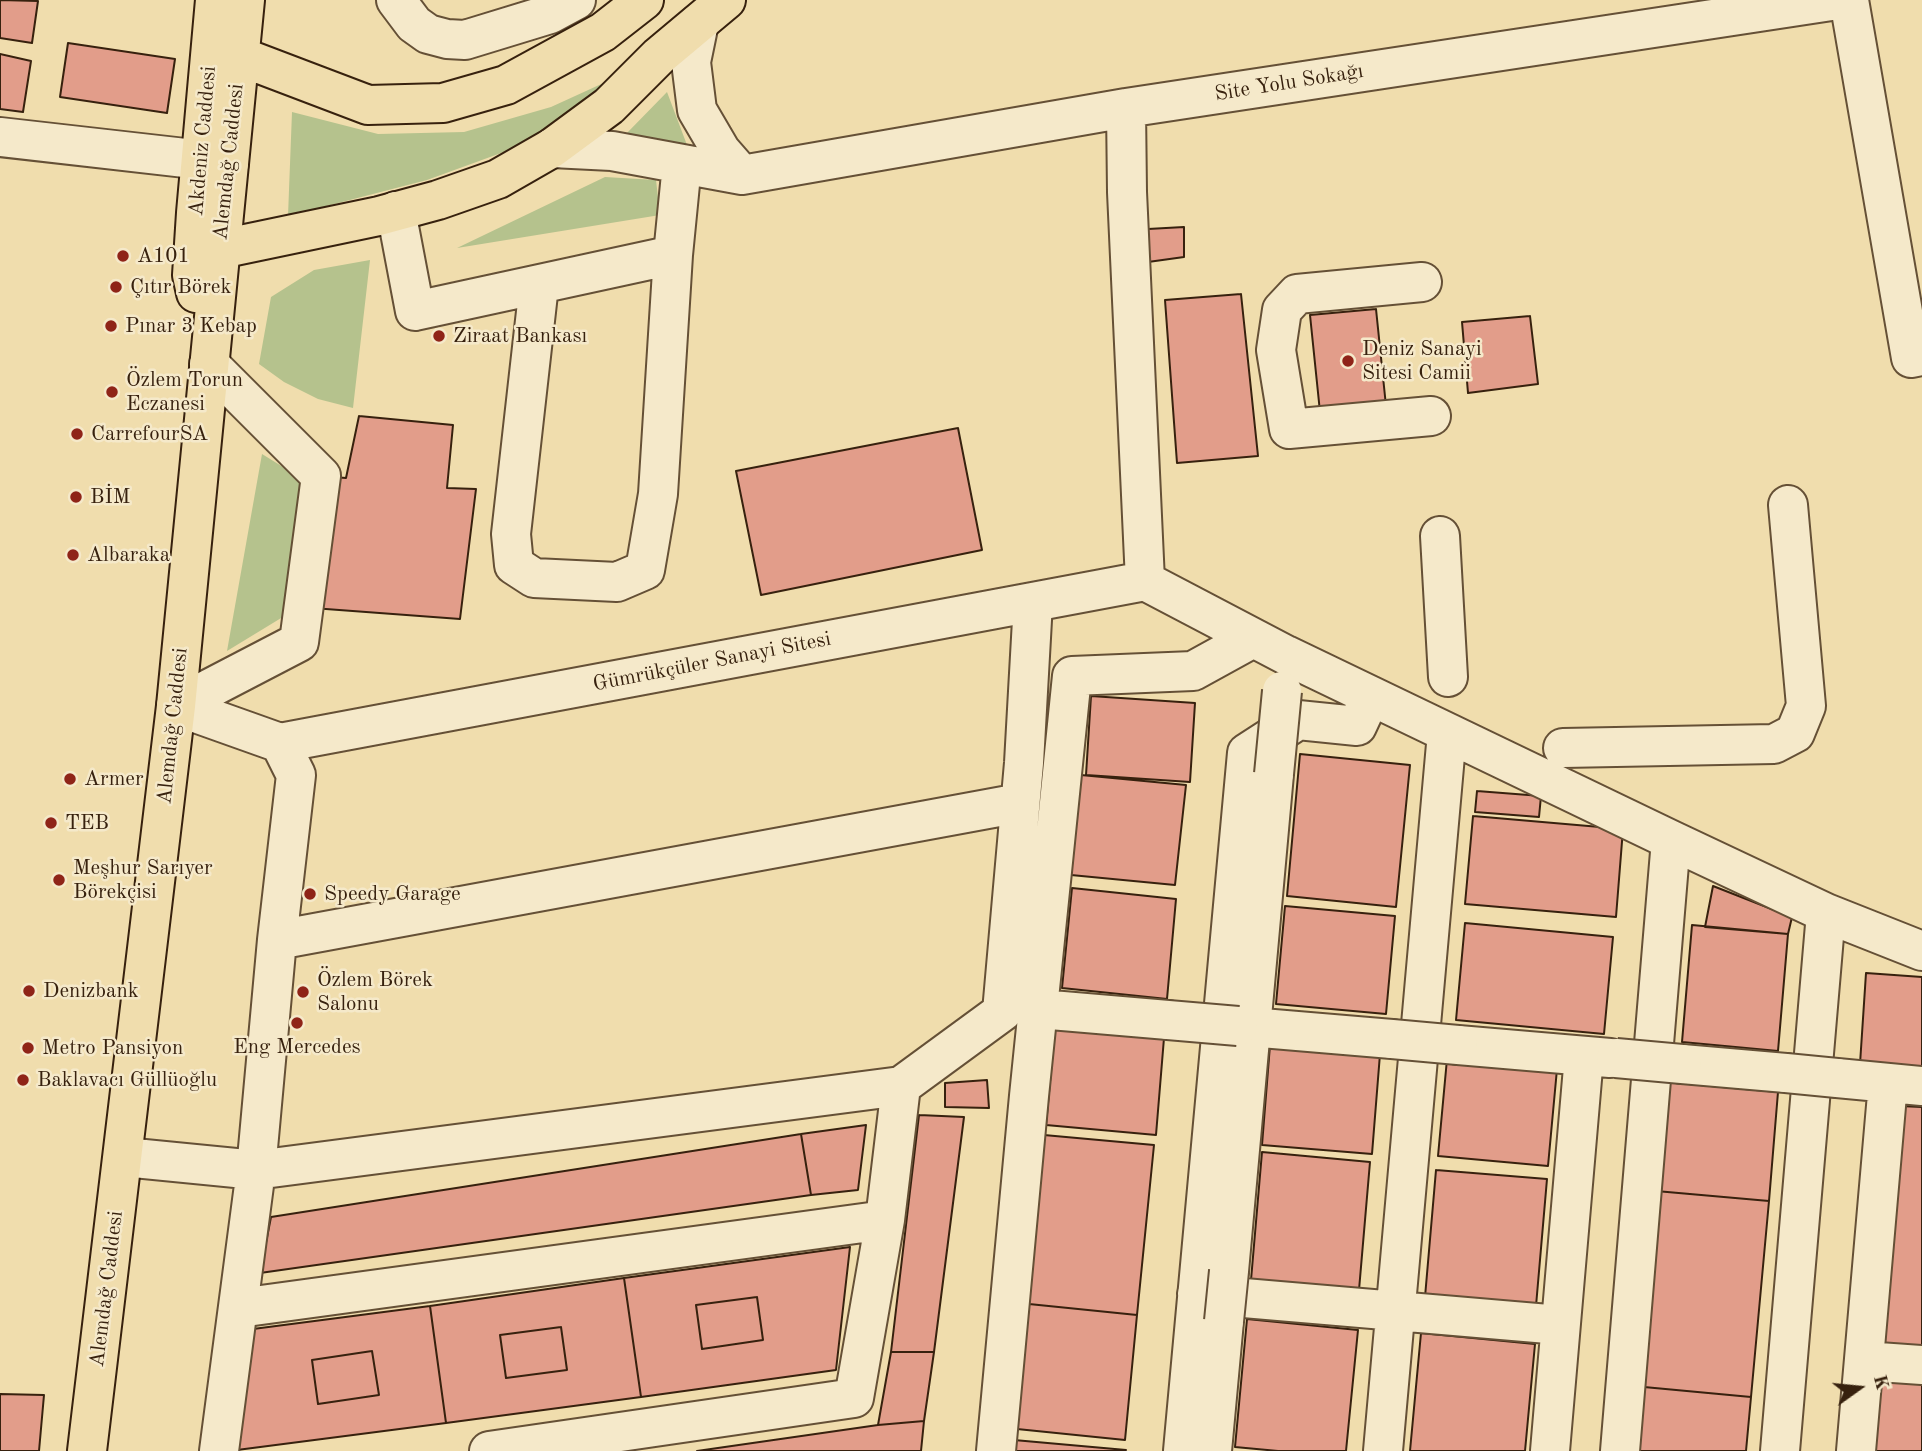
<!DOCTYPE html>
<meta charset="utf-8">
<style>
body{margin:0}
#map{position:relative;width:1922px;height:1451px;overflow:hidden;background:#f0ddad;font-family:"Old Standard TT",serif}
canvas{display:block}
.north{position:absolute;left:1824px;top:1353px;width:70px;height:70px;-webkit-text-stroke:5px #f5e9ca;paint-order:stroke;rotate:75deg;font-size:19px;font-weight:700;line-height:28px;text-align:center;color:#37210e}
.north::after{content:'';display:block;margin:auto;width:24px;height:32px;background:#37210e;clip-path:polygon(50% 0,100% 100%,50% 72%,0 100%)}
</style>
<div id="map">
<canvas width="1922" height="1451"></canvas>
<div class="north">K</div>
</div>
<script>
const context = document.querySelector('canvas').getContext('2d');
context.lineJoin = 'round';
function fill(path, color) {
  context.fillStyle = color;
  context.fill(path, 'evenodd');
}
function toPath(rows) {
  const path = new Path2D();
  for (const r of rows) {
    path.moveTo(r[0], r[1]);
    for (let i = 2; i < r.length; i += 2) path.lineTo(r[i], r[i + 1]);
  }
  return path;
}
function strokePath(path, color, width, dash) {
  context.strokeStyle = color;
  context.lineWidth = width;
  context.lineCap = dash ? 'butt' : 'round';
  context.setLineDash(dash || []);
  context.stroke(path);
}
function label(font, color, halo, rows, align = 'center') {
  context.font = font + ' "Old Standard TT",serif';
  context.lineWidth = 5;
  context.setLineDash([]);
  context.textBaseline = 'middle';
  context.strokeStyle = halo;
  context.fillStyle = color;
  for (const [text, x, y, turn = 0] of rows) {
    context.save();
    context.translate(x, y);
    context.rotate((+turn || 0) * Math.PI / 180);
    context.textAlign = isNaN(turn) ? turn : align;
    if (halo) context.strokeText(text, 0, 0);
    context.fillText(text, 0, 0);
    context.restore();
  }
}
const green = toPath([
 [632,70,534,141,427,180,288,216,292,112,378,134,464,132,551,107],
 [667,92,690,153,626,134],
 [605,177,656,180,660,215,457,248],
 [370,260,353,408,318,399,284,382,259,364,271,297,314,270],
 [262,454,304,480,291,612,227,651]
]);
const building = toPath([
 [0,0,38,1,32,43,0,38,0,0],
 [68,43,175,59,167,113,60,97,68,43],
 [0,54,31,61,23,112,0,109,0,54],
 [1184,227,1184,257,1148,262,1148,229,1184,227],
 [1241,294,1258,456,1177,463,1165,300,1241,294],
 [1376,309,1386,406,1320,412,1310,315,1376,309],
 [1530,316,1538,384,1468,393,1462,322,1530,316],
 [359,416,453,425,447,488,476,489,460,619,299,607,321,476,346,478,359,416],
 [958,428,982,550,761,595,736,471,958,428],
 [1091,696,1195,703,1190,782,1086,775,1091,696],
 [1300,754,1410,765,1396,907,1287,896,1300,754],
 [1081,775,1186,785,1175,885,1071,875,1081,775],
 [1477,791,1541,796,1539,817,1475,812,1477,791],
 [1473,816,1623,829,1616,917,1465,904,1473,816],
 [1713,886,1792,917,1788,934,1705,927,1713,886],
 [1072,888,1176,899,1167,999,1062,988,1072,888],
 [1285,906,1395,916,1386,1014,1276,1004,1285,906],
 [1465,923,1613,937,1604,1034,1456,1020,1465,923],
 [1692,925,1788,934,1778,1051,1682,1042,1692,925],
 [1866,973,1922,977,1922,1068,1860,1064,1866,973],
 [1055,1028,1164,1038,1156,1135,1046,1125,1055,1028],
 [1270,1045,1380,1054,1372,1154,1262,1145,1270,1045],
 [1447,1059,1557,1069,1548,1166,1438,1156,1447,1059],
 [987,1080,989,1108,945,1107,945,1083,987,1080],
 [1666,1082,1778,1092,1769,1201,1656,1191,1666,1082],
 [1900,1106,1922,1107,1922,1349,1882,1346,1900,1106],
 [919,1115,964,1117,934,1352,891,1352,919,1115],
 [866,1125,858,1190,811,1195,801,1134,866,1125],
 [801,1134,811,1195,260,1273,271,1217,801,1134],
 [1044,1135,1154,1145,1137,1315,1029,1304,1044,1135],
 [1262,1152,1370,1162,1359,1290,1251,1280,1262,1152],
 [1436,1170,1547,1179,1536,1306,1425,1297,1436,1170],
 [1656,1191,1769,1201,1751,1397,1644,1387,1656,1191],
 [850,1247,836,1370,641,1397,624,1278,850,1247],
 [757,1297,763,1340,702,1349,696,1305,757,1297],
 [624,1278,641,1397,446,1423,430,1306,624,1278],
 [561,1327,567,1370,506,1378,500,1335,561,1327],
 [757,1297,763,1340,702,1349,696,1305,757,1297],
 [1029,1304,1137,1315,1125,1440,1017,1429,1029,1304],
 [430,1306,446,1423,237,1450,253,1329,430,1306],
 [372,1351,379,1395,318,1404,312,1360,372,1351],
 [1247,1319,1358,1330,1346,1451,1278,1451,1235,1447,1247,1319],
 [561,1327,567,1370,506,1378,500,1335,561,1327],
 [1421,1333,1535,1344,1525,1451,1410,1451,1421,1333],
 [372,1351,379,1395,318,1404,312,1360,372,1351],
 [891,1352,934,1352,924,1421,878,1425,891,1352],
 [1879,1380,1922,1384,1922,1451,1873,1451,1879,1380],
 [1644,1387,1751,1397,1746,1451,1638,1451,1644,1387],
 [0,1394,44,1395,39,1451,0,1451,0,1394],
 [924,1421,921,1451,697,1451,878,1425,924,1421],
 [1014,1440,1126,1450,1125,1451,1013,1451,1014,1440]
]);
const minor = toPath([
 [396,0,414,24,428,34,447,39,465,40,550,14,576,0],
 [1849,0,1911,358,1922,356],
 [699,23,691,62,697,110,721,151,742,175],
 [1126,108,1127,192,1145,581],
 [0,137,229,163],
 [552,148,612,151,742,175,1126,108,1838,0],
 [396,211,415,311,673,255],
 [1422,282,1297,294,1282,310,1276,350,1289,429,1431,416],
 [539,285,511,534,514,565,534,578,617,582,645,570,658,494,673,255,682,164],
 [1440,536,1448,677],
 [1145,581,1286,655,1671,840,1826,913,1922,951],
 [176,706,280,743,296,775,277,940,256,1170,219,1451],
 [176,706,299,642,321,476,209,364],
 [280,743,1145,581],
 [1563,748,1774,744,1795,733,1806,706,1788,505],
 [277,940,1020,803],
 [1039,1009,1168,1020],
 [1238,1026,1392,1039],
 [1458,1045,1610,1058],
 [1682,1064,1786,1073],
 [1837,1078,1922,1086],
 [124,1157,256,1170,901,1086,1002,1012,1024,763,1033,602],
 [1229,1271,1274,774],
 [1197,1294,1560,1325],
 [239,1308,885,1220],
 [1864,1361,1922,1365],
 [489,1451,854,1398,885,1220,901,1086],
 [996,1451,1029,1096,1072,676,1193,671,1253,638],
 [1183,1451,1247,753,1298,720,1357,726,1371,696],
 [1212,1451,1224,1321],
 [1383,1451,1447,733],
 [1550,1451,1584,1056],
 [1620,1451,1671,840],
 [1780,1451,1826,913],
 [1856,1451,1888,1083]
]);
const major = toPath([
 [239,56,368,105,443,103,506,85,603,32,644,0],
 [221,249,379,216,438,200,498,179,552,148,609,106,659,56,726,0],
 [196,293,192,275,196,213,215,0],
 [87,1451,176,706,245,0]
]);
const minorBridge = toPath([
 [1274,774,1282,691],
 [1168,1020,1238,1026],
 [1392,1039,1458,1045],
 [1616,1058,1682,1064],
 [1786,1073,1837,1078],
 [1224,1321,1229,1271]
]);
const markers = [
 [123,256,7,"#8f2418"],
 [116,287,7,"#8f2418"],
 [111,326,7,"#8f2418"],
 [439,336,7,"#8f2418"],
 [1348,361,7,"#8f2418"],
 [112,392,7,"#8f2418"],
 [77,434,7,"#8f2418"],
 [76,497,7,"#8f2418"],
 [73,555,7,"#8f2418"],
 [70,779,7,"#8f2418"],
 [51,823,7,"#8f2418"],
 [59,880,7,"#8f2418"],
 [310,894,7,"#8f2418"],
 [29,991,7,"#8f2418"],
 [303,992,7,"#8f2418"],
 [297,1023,7,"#8f2418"],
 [28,1048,7,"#8f2418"],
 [23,1080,7,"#8f2418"]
];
const streetNames = [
 ["Site Yolu Sokağı",1289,83,-9],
 ["Akdeniz Caddesi",203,141,-85],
 ["Alemdağ Caddesi",229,162,-84],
 ["Gümrükçüler Sanayi Sitesi",712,662,-11],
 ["Alemdağ Caddesi",173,726,-84],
 ["Alemdağ Caddesi",107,1289,-83]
];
const poiNames = [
 ["A101",137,256],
 ["Çıtır Börek",130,287],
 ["Pınar 3 Kebap",125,326],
 ["Ziraat Bankası",453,336],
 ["Deniz Sanayi",1362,349],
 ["Sitesi Camii",1362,373],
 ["Özlem Torun",126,380],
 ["Eczanesi",126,404],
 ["CarrefourSA",91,434],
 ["BİM",90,497],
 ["Albaraka",87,555],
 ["Armer",84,779],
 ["TEB",65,823],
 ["Meşhur Sarıyer",73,868],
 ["Börekçisi",73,892],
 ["Speedy Garage",324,894],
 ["Özlem Börek",317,980],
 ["Salonu",317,1004],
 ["Denizbank",43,991],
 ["Eng Mercedes",297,1047,"center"],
 ["Metro Pansiyon",42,1048],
 ["Baklavacı Güllüoğlu",37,1080]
];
fill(green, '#b5c28d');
fill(building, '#e29d8a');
strokePath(building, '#37210e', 2);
strokePath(minor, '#655036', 42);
strokePath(major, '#37210e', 42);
strokePath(minor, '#f5e9ca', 38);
strokePath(major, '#f0ddad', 38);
strokePath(minorBridge, '#655036', 42, []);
strokePath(minorBridge, '#f5e9ca', 38);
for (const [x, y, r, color] of markers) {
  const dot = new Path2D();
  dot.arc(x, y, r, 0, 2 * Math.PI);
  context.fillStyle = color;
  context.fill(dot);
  strokePath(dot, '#f5e9ca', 2.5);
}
label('21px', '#37210e', '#f5e9ca', streetNames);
label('21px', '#37210e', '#f5e9ca', poiNames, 'left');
</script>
